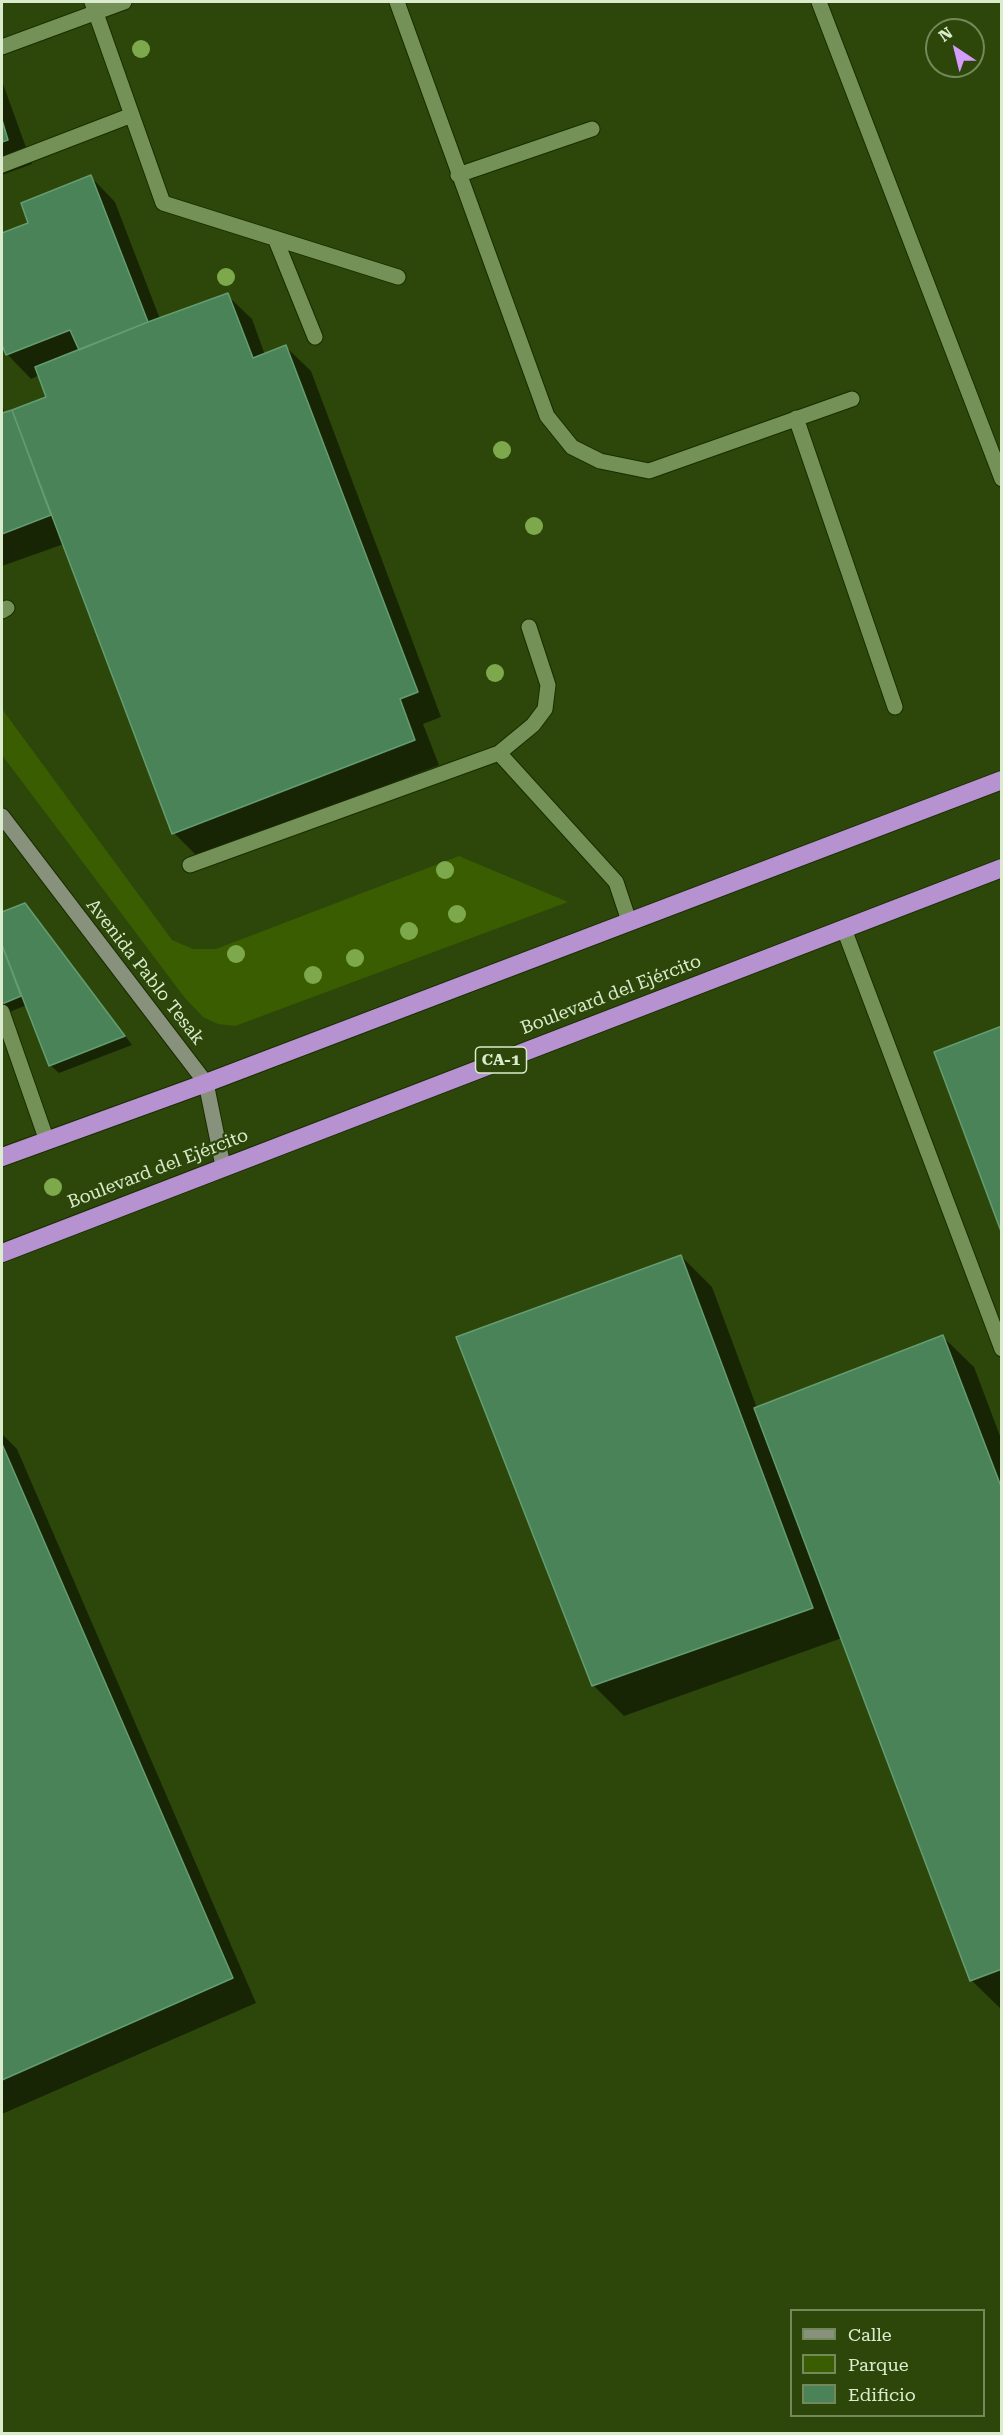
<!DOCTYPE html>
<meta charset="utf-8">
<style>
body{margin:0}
#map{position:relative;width:1003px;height:2435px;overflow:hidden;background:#2d470b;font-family:"Roboto Serif",serif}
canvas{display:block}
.frame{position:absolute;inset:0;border:3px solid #dbeccd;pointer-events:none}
.legend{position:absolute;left:790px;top:2309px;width:195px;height:108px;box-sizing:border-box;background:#2d470b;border:2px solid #738959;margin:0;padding:8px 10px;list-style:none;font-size:18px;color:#dbeccd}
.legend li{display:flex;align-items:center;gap:12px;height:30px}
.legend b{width:30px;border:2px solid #738959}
.north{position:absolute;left:925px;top:18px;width:60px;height:60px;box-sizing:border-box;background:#2d470b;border:2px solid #738959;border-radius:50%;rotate:325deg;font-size:16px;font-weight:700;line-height:24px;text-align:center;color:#dbeccd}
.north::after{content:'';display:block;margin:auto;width:21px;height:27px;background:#d49cfb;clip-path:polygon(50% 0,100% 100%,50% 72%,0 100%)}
</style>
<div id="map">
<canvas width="1003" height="2435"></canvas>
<div class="frame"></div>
<ul class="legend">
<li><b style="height:8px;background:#88917b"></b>Calle</li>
<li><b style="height:16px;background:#3a5d02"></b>Parque</li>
<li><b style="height:16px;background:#4a8358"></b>Edificio</li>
</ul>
<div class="north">N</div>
</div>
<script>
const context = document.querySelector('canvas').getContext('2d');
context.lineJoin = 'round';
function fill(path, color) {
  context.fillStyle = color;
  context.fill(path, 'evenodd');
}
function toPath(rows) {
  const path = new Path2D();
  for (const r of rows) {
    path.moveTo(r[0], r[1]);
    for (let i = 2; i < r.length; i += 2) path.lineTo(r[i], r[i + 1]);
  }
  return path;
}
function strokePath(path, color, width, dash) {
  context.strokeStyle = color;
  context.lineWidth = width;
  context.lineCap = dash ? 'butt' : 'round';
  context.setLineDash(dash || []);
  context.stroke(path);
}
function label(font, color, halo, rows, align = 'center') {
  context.font = font + ' "Roboto Serif",serif';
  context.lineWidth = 5;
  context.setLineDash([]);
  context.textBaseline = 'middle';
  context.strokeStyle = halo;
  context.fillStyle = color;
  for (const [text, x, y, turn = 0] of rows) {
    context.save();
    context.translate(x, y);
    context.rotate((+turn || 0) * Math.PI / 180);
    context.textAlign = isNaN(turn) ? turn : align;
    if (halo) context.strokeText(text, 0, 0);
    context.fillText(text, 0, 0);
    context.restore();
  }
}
const green = toPath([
 [2,709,172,940,193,949,216,949,459,856,568,902,235,1026,218,1024,203,1017,185,998,2,755]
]);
const shadow = toPath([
 [2,81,32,164,2,175],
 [91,177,115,202,160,319,227,295,252,319,265,355,286,347,311,371,441,717,423,724,439,765,198,857,174,833,64,544,2,566,2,404,5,414,48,398,40,375,31,379,7,354,2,341,2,235,30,223],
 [25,905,33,913,132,1045,59,1073,50,1065,27,1005,2,1015,2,913],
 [681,1256,712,1287,757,1408,943,1337,974,1367,1002,1441,1002,2010,971,1980,842,1638,624,1716,593,1685],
 [2,1434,17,1449,256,2003,2,2114]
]);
const building = toPath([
 [2,120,8,140,2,142,2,120],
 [91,175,148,322,79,350,70,330,6,355,2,345,2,233,28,223,21,203,91,175],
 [228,293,253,358,286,345,418,692,400,699,415,740,172,834,12,410,46,397,35,367,148,322,228,293],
 [12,410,51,515,2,534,2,413,12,410],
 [25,903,125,1036,49,1066,2,945,2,912,25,903],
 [2,945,21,996,2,1004,2,945],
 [1002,1026,1002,1234,934,1052,1002,1026],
 [681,1255,813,1608,592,1686,456,1337,681,1255],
 [943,1335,1002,1489,1002,1969,970,1981,754,1408,943,1335],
 [2,1444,233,1978,2,2080,2,1444]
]);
const lane = toPath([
 [92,2,163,203,398,277],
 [397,2,547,416,572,447,600,461,649,471,852,399],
 [819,2,1002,479],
 [2,47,124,2],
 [2,165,132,115],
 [458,175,592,129],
 [275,238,315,337],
 [796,418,895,707],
 [2,611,7,608],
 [529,627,548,685,545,709,533,725,499,753,616,882,629,921],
 [190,865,499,753],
 [844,929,1002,1349],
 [2,1012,47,1141]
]);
const secondary = toPath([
 [2,816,206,1083,223,1166]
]);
const highway = toPath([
 [2,1157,206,1083,1002,780],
 [2,1253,1002,868]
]);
const trees = [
 [141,49],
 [226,277],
 [502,450],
 [534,526],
 [495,673],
 [445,870],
 [457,914],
 [409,931],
 [236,954],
 [355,958],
 [313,975],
 [53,1187]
];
const shields = [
 [501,1060,51]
];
const shieldNames = [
 ["CA-1",501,1060]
];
const streetNames = [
 ["Avenida Pablo Tesak",145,972,52],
 ["Boulevard del Ejército",611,995,-21],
 ["Boulevard del Ejército",158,1169,-21]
];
fill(green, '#3a5d02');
fill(shadow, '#0007');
fill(building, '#4a8358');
strokePath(building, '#649d71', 1.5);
strokePath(lane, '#192c00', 17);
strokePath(secondary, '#192c00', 17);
strokePath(highway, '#192c00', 20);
strokePath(lane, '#749157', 15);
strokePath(secondary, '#88917b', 15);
strokePath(highway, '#b692d0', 18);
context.fillStyle = '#7da94c';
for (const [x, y] of trees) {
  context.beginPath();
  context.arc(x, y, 9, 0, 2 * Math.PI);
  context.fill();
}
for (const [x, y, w] of shields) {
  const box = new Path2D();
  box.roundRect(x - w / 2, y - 13, w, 26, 4.5);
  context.fillStyle = '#2d470b';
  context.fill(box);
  strokePath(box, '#dbeccd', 1.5);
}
label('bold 16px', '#dbeccd', null, shieldNames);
label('18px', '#dbeccd', '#2d470b', streetNames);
</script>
